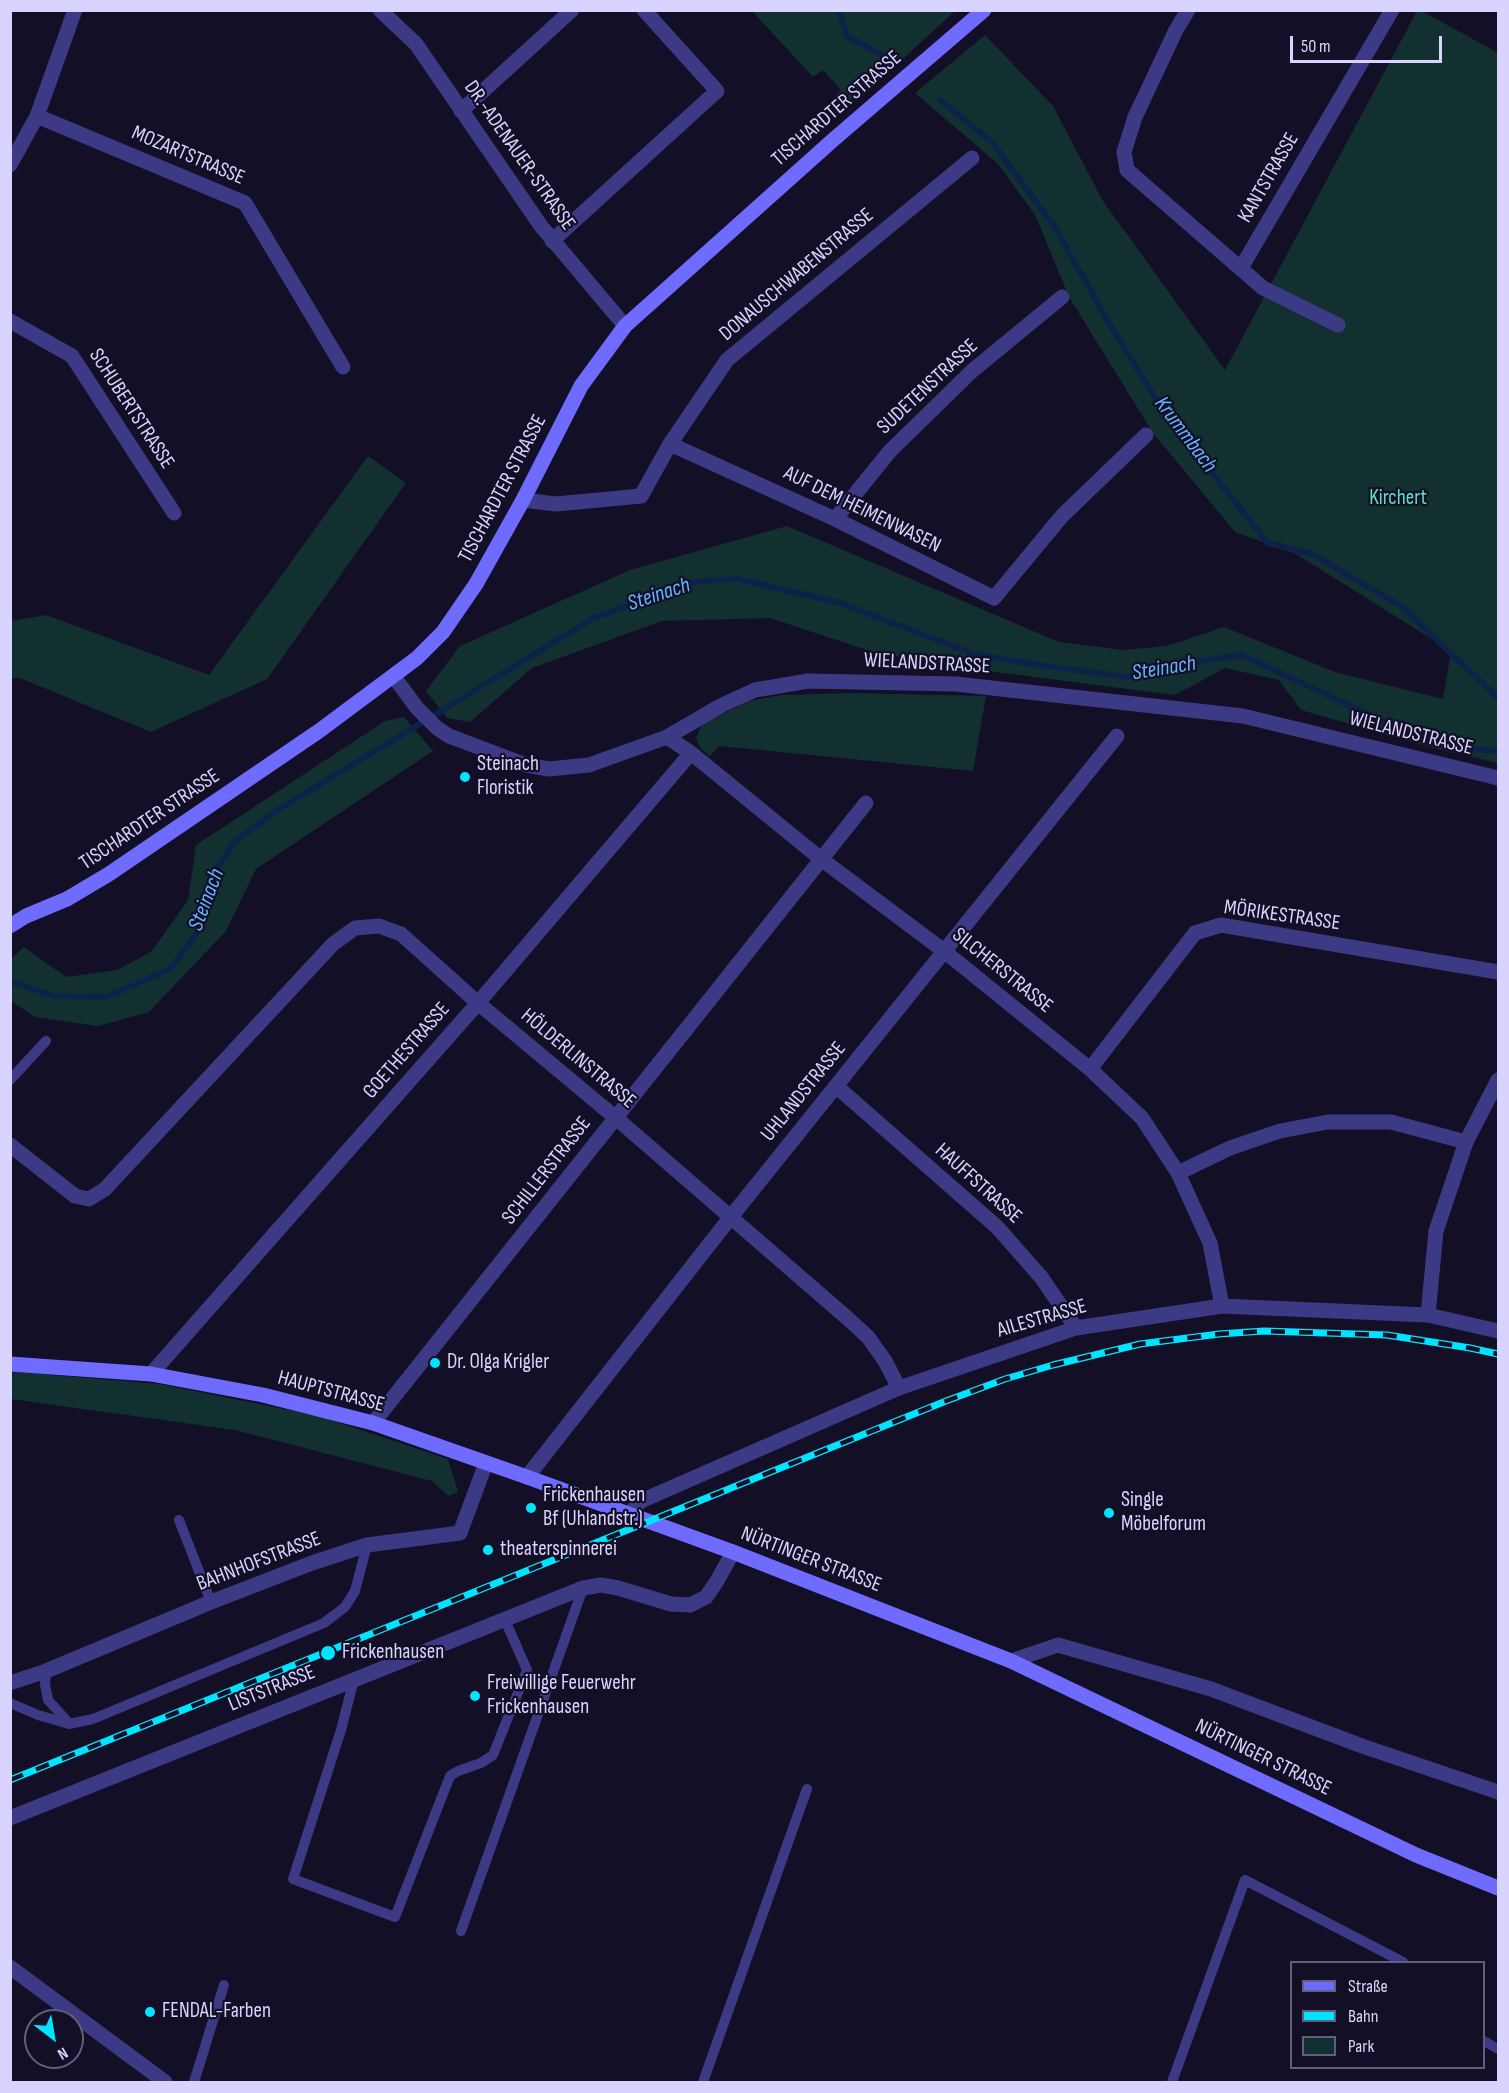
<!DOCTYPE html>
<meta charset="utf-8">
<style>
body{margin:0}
#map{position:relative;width:1509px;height:2093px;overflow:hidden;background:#130f26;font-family:"Sofia Sans Condensed",sans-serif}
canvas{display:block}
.frame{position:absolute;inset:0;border:12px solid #d9d4ff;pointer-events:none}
.legend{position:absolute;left:1290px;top:1961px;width:195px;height:108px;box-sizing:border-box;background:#130f26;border:2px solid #625e7d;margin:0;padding:8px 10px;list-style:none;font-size:18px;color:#d9d4ff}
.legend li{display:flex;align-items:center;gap:12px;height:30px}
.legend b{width:30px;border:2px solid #625e7d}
.north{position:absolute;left:24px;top:2009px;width:60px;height:60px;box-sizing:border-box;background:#130f26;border:2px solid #625e7d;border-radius:50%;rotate:149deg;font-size:16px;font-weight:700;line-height:24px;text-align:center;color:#d9d4ff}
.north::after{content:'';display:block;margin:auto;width:21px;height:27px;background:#00e5ff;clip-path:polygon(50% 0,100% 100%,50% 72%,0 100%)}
.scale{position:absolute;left:1290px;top:36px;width:152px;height:27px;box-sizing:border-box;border:3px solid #d9d4ff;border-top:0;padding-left:8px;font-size:18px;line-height:21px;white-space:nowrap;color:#d9d4ff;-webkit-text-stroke:4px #130f26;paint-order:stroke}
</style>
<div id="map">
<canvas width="1509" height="2093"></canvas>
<div class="frame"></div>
<ul class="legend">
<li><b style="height:8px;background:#6f6bff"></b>Straße</li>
<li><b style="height:8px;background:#00e5ff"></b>Bahn</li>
<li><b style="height:16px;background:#12302f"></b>Park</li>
</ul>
<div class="north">N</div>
<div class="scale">50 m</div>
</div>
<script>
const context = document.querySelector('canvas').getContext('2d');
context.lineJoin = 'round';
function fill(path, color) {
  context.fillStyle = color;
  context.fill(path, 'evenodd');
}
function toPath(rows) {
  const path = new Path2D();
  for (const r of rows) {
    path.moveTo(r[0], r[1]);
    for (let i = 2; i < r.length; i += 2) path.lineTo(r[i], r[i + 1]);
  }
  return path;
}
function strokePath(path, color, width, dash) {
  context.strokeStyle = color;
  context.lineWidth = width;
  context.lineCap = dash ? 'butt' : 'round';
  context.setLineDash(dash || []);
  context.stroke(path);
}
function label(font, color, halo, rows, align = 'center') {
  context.font = font + ' "Sofia Sans Condensed",sans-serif';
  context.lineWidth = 4.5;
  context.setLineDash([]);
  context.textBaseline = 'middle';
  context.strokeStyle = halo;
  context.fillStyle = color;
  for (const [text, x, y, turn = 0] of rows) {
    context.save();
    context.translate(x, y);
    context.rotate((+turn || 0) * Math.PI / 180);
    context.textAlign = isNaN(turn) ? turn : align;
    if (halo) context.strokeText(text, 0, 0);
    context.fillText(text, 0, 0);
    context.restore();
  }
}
const green = toPath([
 [752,11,955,11,859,99,836,101,833,98,841,90,823,70,813,77],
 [1417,11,1422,11,1498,53,1498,763,1434,748,1301,710,1279,680,1225,668,1175,695,995,672,876,653,770,618,662,621,532,668,470,722,447,718,426,691,460,646,630,570,787,526,1059,642,1123,650,1167,646,1224,627,1335,672,1443,699,1451,651,1296,554,1235,532,1153,433,1069,297,1035,215,998,164,915,93,985,35,1053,106,1103,201,1225,370],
 [368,456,406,483,267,679,151,732,20,678,11,678,11,621,46,615,209,675],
 [854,693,986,696,973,771,719,746,710,756,700,748,696,738,702,724,749,701,781,695],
 [404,717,433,751,256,869,226,931,149,1012,98,1026,35,1017,11,1001,11,959,24,947,66,977,117,970,152,951,188,900,196,845,385,721],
 [16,1372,160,1384,319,1416,448,1459,458,1492,448,1496,432,1481,235,1430,11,1399,11,1373]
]);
const stream = toPath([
 [839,10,847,36,895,62],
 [940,100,992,142,1054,226,1109,323,1165,414,1268,543,1312,554,1401,606,1498,698],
 [10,981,53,996,107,997,171,968,201,927,215,871,235,841,276,811,594,618,691,582,738,579,840,603,974,654,1032,664,1127,677,1193,662,1243,655,1409,734,1464,748,1498,751]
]);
const lane = toPath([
 [10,1080,46,1041],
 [179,1520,211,1602],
 [46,1671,45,1684,48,1700,69,1723],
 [354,1679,341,1730,293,1879,395,1917,450,1776,458,1771,481,1763,493,1755,527,1670,505,1620],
 [10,1703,38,1715,69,1724,93,1719,324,1623,345,1607,355,1591,367,1545],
 [461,1931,583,1588],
 [1484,2041,1498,2049],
 [194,2082,224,1985],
 [703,2082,807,1789],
 [1172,2082,1245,1880,1403,1962]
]);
const street = toPath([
 [380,10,416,44,541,226,625,326],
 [1188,10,1176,30,1135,117,1124,152,1127,170,1263,288,1338,325],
 [461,111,572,10],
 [37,116,245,203,343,367],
 [10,165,37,116,75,10],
 [552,241,717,91,644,10],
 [1241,268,1392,10],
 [10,321,72,356,174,513],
 [670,444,727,360,972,158],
 [523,500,556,504,641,496,670,444,835,519,994,598,1062,516,1146,435],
 [835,519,890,451,972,371,1062,297],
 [394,677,417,708,437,728,449,736,526,765,549,769,589,765,667,737,722,705,755,690,808,681,956,684,1243,716,1498,778],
 [667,737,691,753,821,859,944,951,1090,1069,1142,1118,1178,1173,1210,1243,1222,1306],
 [1090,1069,1195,933,1221,925,1498,972],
 [836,1086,997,1227,1041,1277,1076,1328],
 [10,1145,75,1196,89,1199,105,1189,333,944,355,928,379,926,401,934,478,1003,616,1118,845,1316,868,1337,885,1361,899,1388],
 [1178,1173,1230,1148,1280,1131,1328,1122,1391,1122,1466,1142],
 [1428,1315,1436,1231,1466,1142,1498,1080],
 [151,1374,478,1003,691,753],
 [373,1423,866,803],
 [527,1477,730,1218,1117,736],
 [629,1514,641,1501,899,1388,1076,1328,1222,1306,1428,1315,1498,1331],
 [1011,1661,1058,1645,1211,1689,1362,1746,1498,1792],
 [10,1683,46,1671,211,1602,312,1563,367,1545,460,1533,486,1463],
 [10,1818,583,1588,601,1585,618,1588,671,1604,690,1605,706,1597,717,1581,733,1552],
 [10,1967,165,2082]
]);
const secondary = toPath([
 [10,926,26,916,67,899,109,874,319,731,417,658,443,632,476,584,523,500,581,386,625,326,833,140,984,10],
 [10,1364,151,1374,263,1395,373,1423,527,1477,733,1552,1011,1661,1416,1855,1498,1888]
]);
const rail = toPath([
 [10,1780,946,1401,1005,1379,1053,1365,1140,1344,1219,1334,1264,1331,1387,1335,1470,1348,1498,1354]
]);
const markers = [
 [465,777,6,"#00e5ff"],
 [435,1363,6,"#00e5ff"],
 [531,1508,6,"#00e5ff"],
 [1109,1513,6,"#00e5ff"],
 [488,1550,6,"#00e5ff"],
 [328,1653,8,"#00e5ff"],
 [475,1696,6,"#00e5ff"],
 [150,2012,6,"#00e5ff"]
];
const streetNames = [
 ["TISCHARDTER STRASSE",837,109,-41],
 ["MOZARTSTRASSE",188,156,23],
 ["DR.-ADENAUER-STRASSE",519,156,55],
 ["KANTSTRASSE",1269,178,-60],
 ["DONAUSCHWABENSTRASSE",797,275,-40],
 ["SUDETENSTRASSE",928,387,-43],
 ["SCHUBERTSTRASSE",131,409,57],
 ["TISCHARDTER STRASSE",503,489,-62],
 ["AUF DEM HEIMENWASEN",862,510,26],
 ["WIELANDSTRASSE",927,664,3],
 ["WIELANDSTRASSE",1411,734,14],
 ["TISCHARDTER STRASSE",150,820,-34],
 ["MÖRIKESTRASSE",1282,916,8],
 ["SILCHERSTRASSE",1002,971,39],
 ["GOETHESTRASSE",407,1051,-49],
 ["HÖLDERLINSTRASSE",578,1059,40],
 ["UHLANDSTRASSE",804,1092,-51],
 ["SCHILLERSTRASSE",547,1171,-52],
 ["HAUFFSTRASSE",978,1184,42],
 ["AILESTRASSE",1042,1319,-16],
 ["HAUPTSTRASSE",331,1392,15],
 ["NÜRTINGER STRASSE",811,1560,21],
 ["BAHNHOFSTRASSE",259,1562,-21],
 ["LISTSTRASSE",272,1689,-22],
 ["NÜRTINGER STRASSE",1263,1758,26]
];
const parkNames = [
 ["Kirchert",1398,499]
];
const poiNames = [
 ["Steinach",477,765],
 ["Floristik",477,789],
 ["Dr. Olga Krigler",447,1363],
 ["Frickenhausen",543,1496],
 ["Bf (Uhlandstr.)",543,1520],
 ["Single",1121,1501],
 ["Möbelforum",1121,1525],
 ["theaterspinnerei",500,1550],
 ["Frickenhausen",342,1653],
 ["Freiwillige Feuerwehr",487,1684],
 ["Frickenhausen",487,1708],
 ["FENDAL-Farben",162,2012]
];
const waterNames = [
 ["Krummbach",1185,435,53],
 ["Steinach",659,595,-18],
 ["Steinach",1164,669,-9],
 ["Steinach",207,900,-69]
];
fill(green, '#12302f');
strokePath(stream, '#0c2248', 6);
strokePath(lane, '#3d3a85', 10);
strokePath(street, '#3d3a85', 15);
strokePath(secondary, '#6f6bff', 15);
strokePath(rail, '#00e5ff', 7);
strokePath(rail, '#130f26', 4.5, [14]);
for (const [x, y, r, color] of markers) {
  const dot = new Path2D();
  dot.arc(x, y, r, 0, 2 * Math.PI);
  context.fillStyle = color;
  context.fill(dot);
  strokePath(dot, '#130f26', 2);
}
label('21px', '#d9d4ff', '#130f26', streetNames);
label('21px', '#5fe0c0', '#130f26', parkNames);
label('21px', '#d9d4ff', '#130f26', poiNames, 'left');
label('italic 22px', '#62b6ff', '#130f26', waterNames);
</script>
